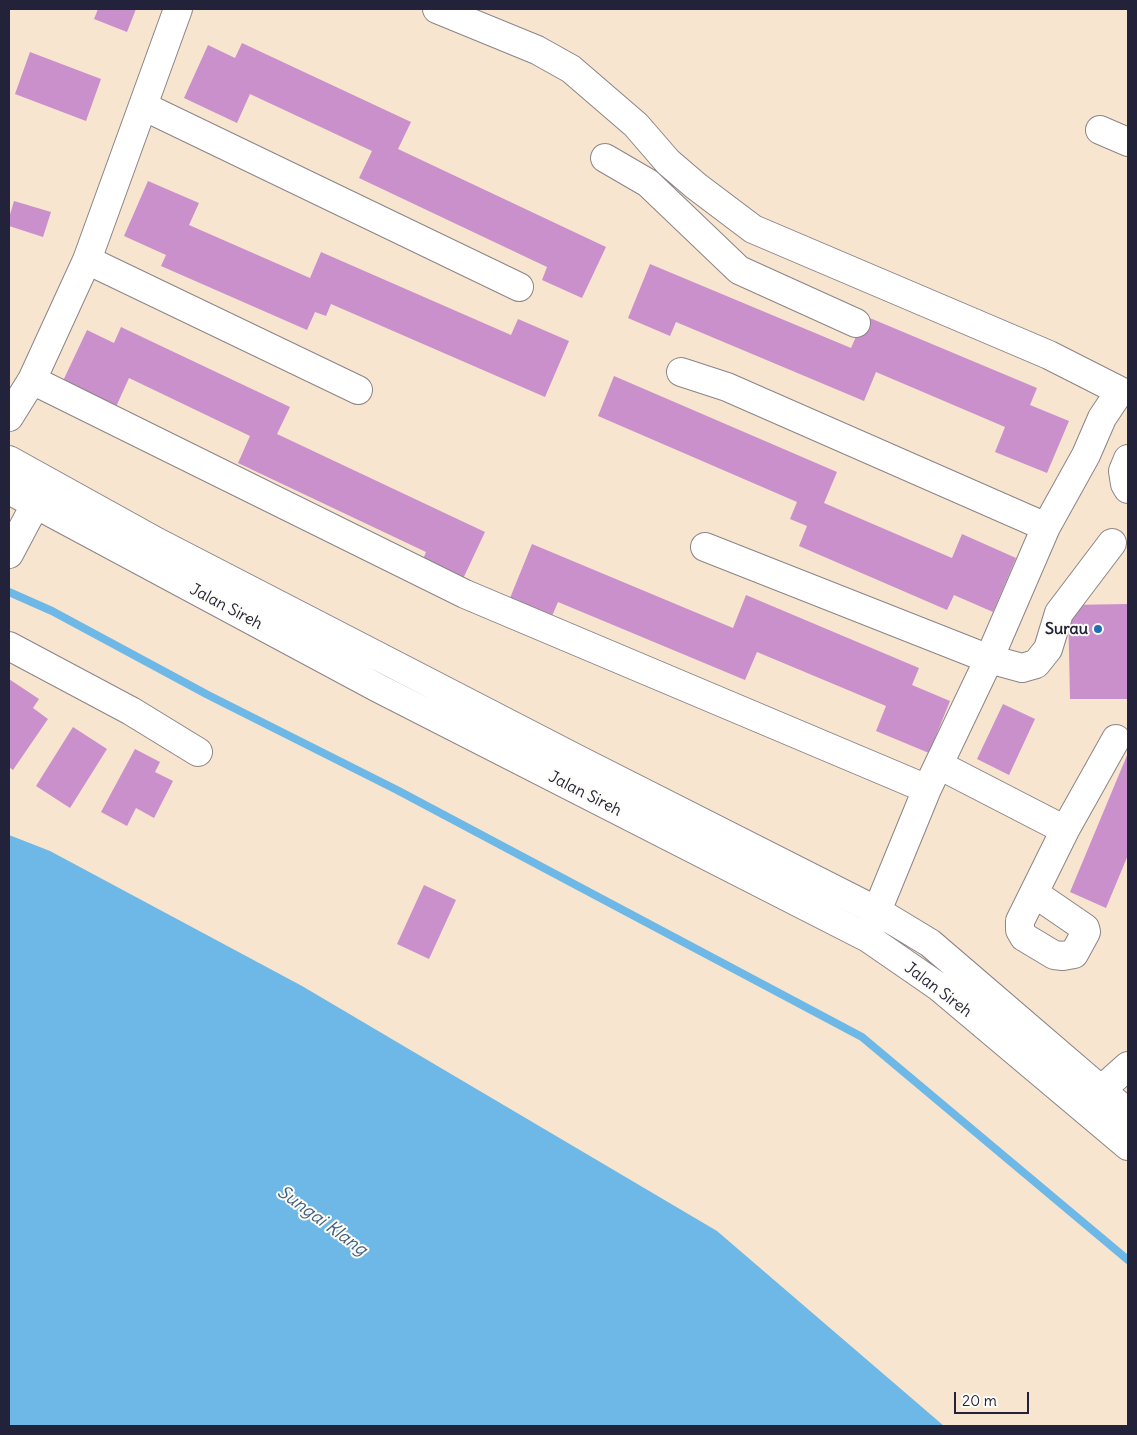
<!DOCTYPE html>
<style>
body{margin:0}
#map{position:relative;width:1137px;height:1435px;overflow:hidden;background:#f7e5d0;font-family:Delius,sans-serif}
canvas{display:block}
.frame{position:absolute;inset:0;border:10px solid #22223b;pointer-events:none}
.scale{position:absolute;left:954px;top:1392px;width:75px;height:22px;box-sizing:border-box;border:2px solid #22223b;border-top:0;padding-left:6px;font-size:15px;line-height:18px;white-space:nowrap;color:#22223b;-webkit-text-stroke:4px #fdfcf7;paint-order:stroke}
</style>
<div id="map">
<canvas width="1137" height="1435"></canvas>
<div class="frame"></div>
<div class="scale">20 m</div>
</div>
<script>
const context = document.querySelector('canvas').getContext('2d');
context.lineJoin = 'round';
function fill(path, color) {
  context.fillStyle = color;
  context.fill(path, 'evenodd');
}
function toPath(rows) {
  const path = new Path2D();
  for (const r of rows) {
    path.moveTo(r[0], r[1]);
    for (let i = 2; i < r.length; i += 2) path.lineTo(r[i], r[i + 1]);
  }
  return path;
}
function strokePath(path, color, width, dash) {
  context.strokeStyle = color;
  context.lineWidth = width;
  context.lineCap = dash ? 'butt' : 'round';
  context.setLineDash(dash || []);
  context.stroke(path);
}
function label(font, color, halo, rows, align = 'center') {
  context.font = font + ' Delius,sans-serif';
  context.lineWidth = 4;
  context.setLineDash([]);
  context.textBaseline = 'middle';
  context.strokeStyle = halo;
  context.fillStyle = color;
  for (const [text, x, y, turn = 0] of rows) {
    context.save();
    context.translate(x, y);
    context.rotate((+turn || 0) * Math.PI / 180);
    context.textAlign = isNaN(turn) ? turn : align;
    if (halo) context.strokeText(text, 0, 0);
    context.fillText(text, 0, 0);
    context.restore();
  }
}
const water = toPath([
 [9,835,50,851,302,986,717,1231,944,1426,9,1426]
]);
const stream = toPath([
 [9,592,52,611,208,695,397,790,862,1037,1128,1260]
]);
const building = toPath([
 [98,9,136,9,127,32,94,19],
 [242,43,411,122,398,149,606,247,582,298,542,280,547,267,359,178,372,151,250,94,237,123,184,98,208,45,235,58],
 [30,52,101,79,86,121,15,94],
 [148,181,199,203,189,225,310,278,321,252,511,335,518,319,569,341,545,397,331,304,326,316,315,312,307,330,161,266,166,255,124,236],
 [14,201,51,212,43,237,9,226,9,218],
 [650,264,851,348,865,316,1037,388,1030,405,1069,421,1047,473,995,452,1005,427,876,372,864,401,676,322,670,336,628,318],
 [121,327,290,407,277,434,485,532,461,583,421,564,426,552,238,463,250,436,129,378,115,409,62,383,87,330,114,343],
 [614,376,837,472,824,503,952,558,962,534,1016,558,993,612,954,595,947,610,799,546,807,526,790,519,797,502,598,416],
 [532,544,733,628,746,595,919,668,912,685,950,701,929,753,876,731,886,706,757,652,745,680,558,602,552,616,510,598],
 [1127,604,1128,699,1070,699,1068,605],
 [9,679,39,699,33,708,48,719,13,770,9,767],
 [1003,704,1035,719,1009,775,977,759],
 [73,727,107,749,70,808,36,786],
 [135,749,160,762,155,772,173,781,154,818,136,808,127,826,101,812],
 [1128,753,1128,855,1106,908,1070,892],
 [424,885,456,900,429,959,397,944]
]);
const minor = toPath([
 [437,9,537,50,571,69,636,125,668,162,696,186,753,229,1049,355,1120,391,1102,418,1086,455,1046,527,989,659,927,789,877,911,868,938],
 [143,106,519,287],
 [1100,130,1128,142],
 [605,158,648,183,739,270,856,323],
 [87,260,358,390],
 [681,372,727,387,1046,527],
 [32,380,465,594,927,789],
 [9,417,32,380,87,260,178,9],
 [1128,459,1123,471,1125,484,1128,489],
 [9,460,157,542,577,759,877,911,930,943,1128,1113],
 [9,490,378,688,868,938,939,987,1128,1146],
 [705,547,989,659,1022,668,1036,664,1048,649,1059,613,1112,543],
 [9,554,35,505],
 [9,646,131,711,198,752],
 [939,765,1065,830,1116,739],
 [1034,893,1085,928,1086,932,1074,954,1063,956,1054,955,1024,937,1020,930,1020,921,1065,830],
 [1101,1090,1128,1066]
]);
const markers = [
 [1098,629,5,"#1f6fb2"]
];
const streetNames = [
 ["Jalan Sireh",226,607,28],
 ["Jalan Sireh",585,794,27],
 ["Jalan Sireh",938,990,37]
];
const poiNames = [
 ["Surau",1088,629]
];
const waterNames = [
 ["Sungai Klang",322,1221,36]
];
fill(water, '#6db8e6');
strokePath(stream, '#6db8e6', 8);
fill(building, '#c990cc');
strokePath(minor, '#8c8486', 30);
strokePath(minor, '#fff', 28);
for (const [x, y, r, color] of markers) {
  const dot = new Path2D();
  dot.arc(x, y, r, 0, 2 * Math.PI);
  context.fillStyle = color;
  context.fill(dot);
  strokePath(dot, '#fdfcf7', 2);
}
label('16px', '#22223b', '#fdfcf7', streetNames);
label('bold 16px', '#22223b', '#fdfcf7', poiNames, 'right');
label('italic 18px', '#405e7f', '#fdfcf7', waterNames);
</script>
